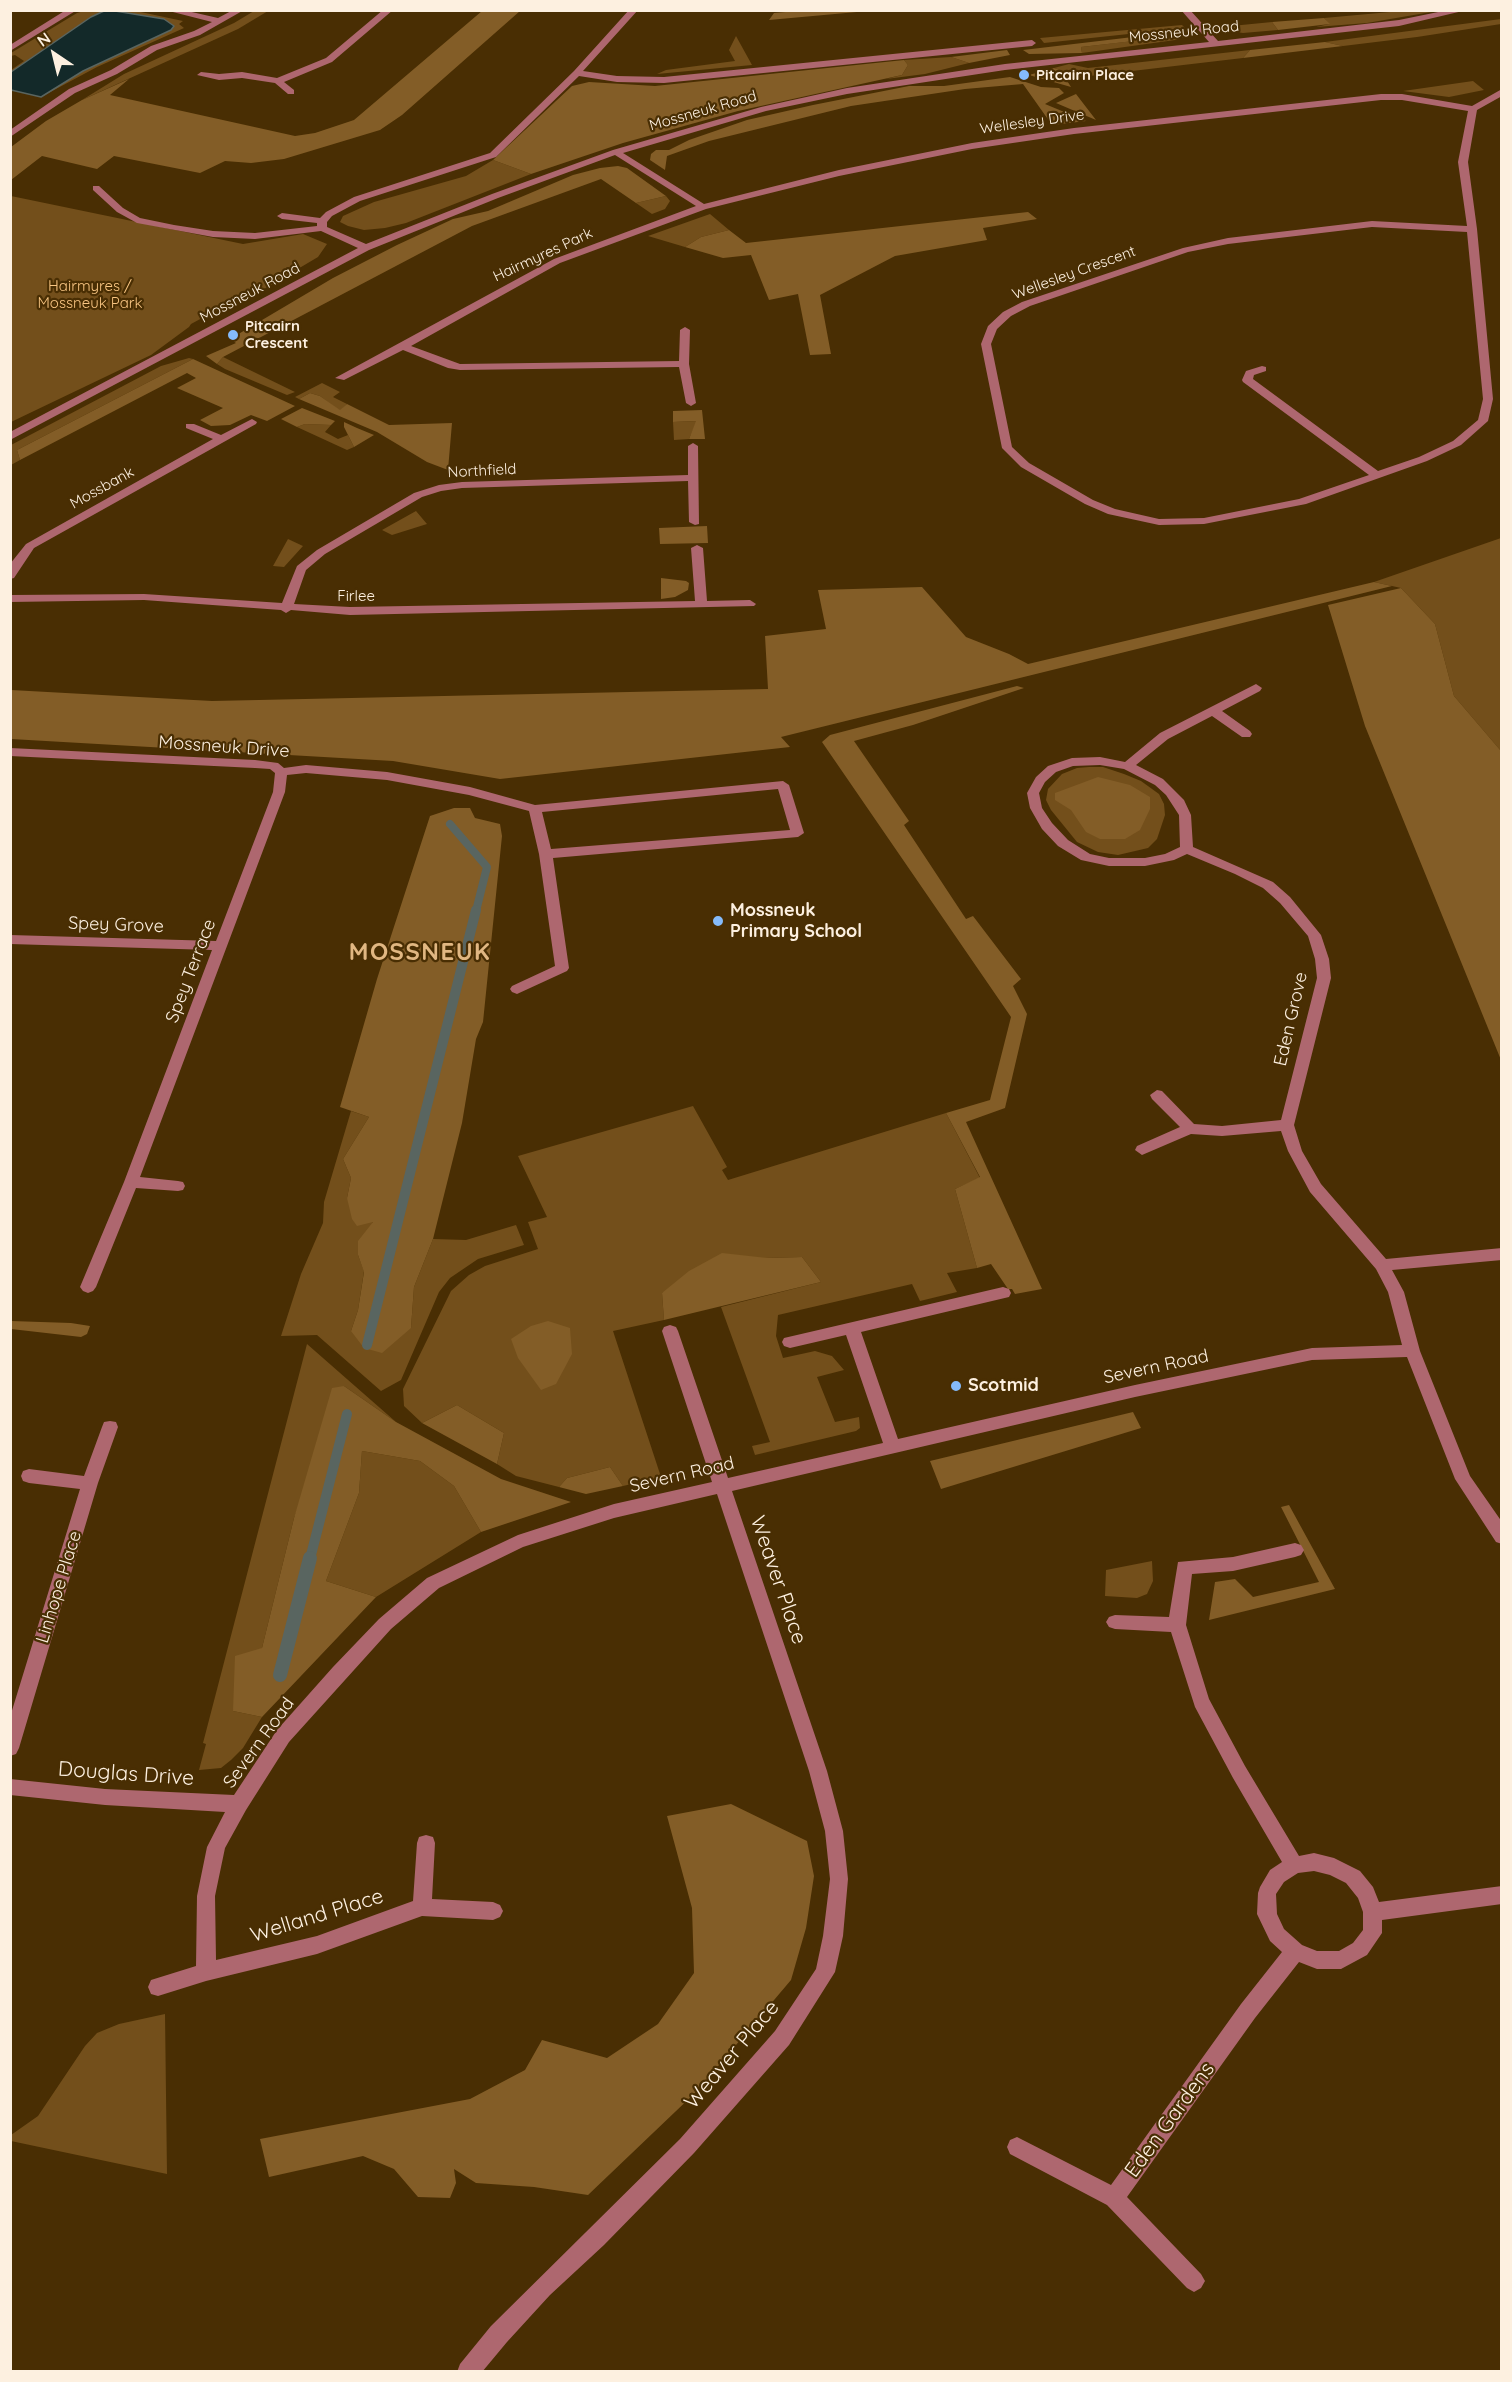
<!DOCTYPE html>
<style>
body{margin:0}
#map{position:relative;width:1512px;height:2382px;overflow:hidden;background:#492e03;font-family:Quicksand,sans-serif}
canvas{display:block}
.frame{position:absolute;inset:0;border:12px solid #fdf0e0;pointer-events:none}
.north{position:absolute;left:24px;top:24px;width:60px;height:60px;-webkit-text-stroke:4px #492e03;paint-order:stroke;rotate:325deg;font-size:16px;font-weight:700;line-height:24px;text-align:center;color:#fdf0e0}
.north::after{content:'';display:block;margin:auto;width:21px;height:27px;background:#fdf0e0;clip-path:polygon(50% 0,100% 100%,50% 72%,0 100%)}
</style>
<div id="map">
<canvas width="1512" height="2382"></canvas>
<div class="frame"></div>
<div class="north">N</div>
</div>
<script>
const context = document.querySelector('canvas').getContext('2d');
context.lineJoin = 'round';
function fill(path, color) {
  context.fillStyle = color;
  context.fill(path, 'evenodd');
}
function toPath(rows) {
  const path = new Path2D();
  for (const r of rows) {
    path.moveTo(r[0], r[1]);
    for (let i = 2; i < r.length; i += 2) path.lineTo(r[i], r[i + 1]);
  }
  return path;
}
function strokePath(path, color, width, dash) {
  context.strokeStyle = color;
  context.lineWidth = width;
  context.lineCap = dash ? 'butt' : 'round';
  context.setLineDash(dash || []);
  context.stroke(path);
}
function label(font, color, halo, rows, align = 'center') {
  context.font = font + ' Quicksand,sans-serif';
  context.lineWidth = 4.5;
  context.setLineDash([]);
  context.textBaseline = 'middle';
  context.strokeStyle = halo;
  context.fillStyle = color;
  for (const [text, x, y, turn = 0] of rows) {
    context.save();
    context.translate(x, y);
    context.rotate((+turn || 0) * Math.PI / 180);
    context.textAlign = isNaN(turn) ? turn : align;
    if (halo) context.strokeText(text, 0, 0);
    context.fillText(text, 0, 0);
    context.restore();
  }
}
const green = toPath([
 [87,10,136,11,183,21,179,24,184,28,97,67,41,97,11,90,11,70,24,61,15,55,11,56,11,53,77,13],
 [254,11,268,11,238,29,82,100,124,74,234,23],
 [1401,11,1437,11,1367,23,1316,27,1329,24,1324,18],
 [1501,19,1501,24,1417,37,1343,46,1325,42],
 [1272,22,1278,30,1243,33,1211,28],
 [1182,25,1185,28,1044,43,1040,38],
 [1190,30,1187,36,1175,40,1082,53,1081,47,1133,41,1133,37],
 [736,36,752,65,657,74,666,70,735,61,729,50],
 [1250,50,1243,58,1081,77,1054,68,1069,64,1088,68],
 [951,57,969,63,925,74,886,79,902,75,908,65,904,60],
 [1473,81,1484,90,1449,97,1403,91],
 [493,160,531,174,406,223,385,228,364,230,348,226,340,222,343,216,374,202,466,176],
 [11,196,243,244,303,234,327,244,318,257,232,308,215,311,191,324,189,327,151,355,11,422],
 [666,196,670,201,665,209,652,214,636,203],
 [710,214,729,230,701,237,685,247,648,236],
 [223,357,295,392,287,395,225,369,217,364],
 [189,358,193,359,17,450,20,460,11,465,11,445,161,366],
 [322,383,340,392,333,397,347,404,340,411,320,396,310,393,299,399,295,397],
 [697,421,689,439,674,440,673,422],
 [305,424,331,425,325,432,338,439,348,435,354,447,347,450,297,427],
 [416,511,427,524,392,535,382,530],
 [1501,538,1501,751,1454,696,1435,624,1401,588,1374,582],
 [288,539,303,546,284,567,273,566],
 [1089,767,1103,767,1124,774,1141,781,1159,794,1164,804,1165,815,1157,839,1148,848,1118,855,1098,852,1077,842,1051,810,1046,800,1048,789,1062,774,1077,768],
 [693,1106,727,1167,722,1170,728,1180,946,1113,980,1178,955,1189,977,1268,947,1273,957,1292,920,1301,912,1284,778,1315,776,1336,783,1358,815,1351,832,1356,844,1370,817,1377,835,1422,859,1417,860,1428,856,1431,755,1455,752,1446,770,1442,721,1307,821,1282,802,1257,767,1258,662,1293,664,1320,613,1331,661,1477,623,1486,610,1467,567,1478,559,1487,516,1476,497,1464,504,1433,457,1405,422,1423,404,1406,403,1389,451,1291,469,1275,485,1266,538,1249,528,1222,547,1217,518,1156],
 [351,1111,369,1117,343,1159,351,1178,347,1198,373,1222,358,1255,364,1271,358,1310,351,1331,411,1328,414,1287,433,1239,466,1240,516,1225,524,1245,478,1259,450,1278,439,1292,401,1380,381,1391,317,1335,281,1336,301,1274,323,1223,324,1202],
 [307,1344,396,1422,344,1386,294,1518,262,1648,233,1711,262,1717,243,1748,231,1760,221,1768,199,1770,206,1744,203,1743],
 [362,1451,420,1461,454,1486,481,1532,376,1597,326,1581,359,1493],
 [1152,1561,1153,1581,1147,1594,1137,1598,1105,1596,1106,1570],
 [165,2014,167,2174,11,2141,11,2135,38,2116,85,2046,97,2033,119,2024]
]);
const forest = toPath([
 [482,11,520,11,402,115,380,130,284,159,251,163,225,161,200,173,114,156,97,169,42,156,11,180,11,147,46,121,82,100,129,79,110,95,295,136,315,133,354,120],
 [797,11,797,10,868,11,769,20,774,13],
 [1324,18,1330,24,1278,30,1272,22],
 [1133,37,1134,41,1081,47,1082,53,1029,54,1023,50],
 [1325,42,1343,46,1243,58,1250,50],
 [1007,50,1010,55,969,63,951,57],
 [904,60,908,65,902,75,738,111,623,143,531,174,493,160,572,86,589,82,655,86],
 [1054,68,1081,77,1066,79,1071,87,1029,75],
 [1010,77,1041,87,1059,88,1064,93,1045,104,1086,121,1052,125,1023,84,965,89,851,106,709,141,667,156,665,170,650,160,651,154,656,150,669,150,689,140,747,120,813,105,909,86,944,86],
 [1076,94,1096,120,1056,103],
 [618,166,627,168,666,196,636,203,601,179,472,226,223,357,217,364,206,356,236,343,230,339,333,278,397,245,453,219,488,211,573,175,600,168],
 [1028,212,1037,219,983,228,987,240,895,256,820,295,831,354,810,355,798,294,769,300,751,255,723,258,685,247,701,237,729,230,746,243],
 [193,359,295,406,267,421,251,415,230,425,211,426,200,420,223,408,177,388,196,378,187,373,20,460,17,450],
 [310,393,320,396,340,410,347,404,389,425,452,423,448,470,427,462,377,432,299,399],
 [302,408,335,421,331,425,305,424,297,427,281,419],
 [702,410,705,439,689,439,696,421,673,422,673,411],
 [344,422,357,428,374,435,354,447,344,427],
 [707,526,708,543,660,544,659,528],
 [661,578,686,581,689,583,688,590,675,597,661,599],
 [1374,582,1392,586,781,737,790,747,500,779,393,761,11,739,11,690,212,701,768,689,765,636,826,629,818,590,922,587,966,637,1009,654,1028,664],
 [1401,588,1435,624,1454,696,1501,751,1501,1060,1365,726,1328,605],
 [1017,686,1024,688,913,725,854,741,909,821,904,825,966,919,973,916,1021,979,1013,986,1027,1014,1005,1108,966,1122,1042,1289,1015,1294,1012,1289,1008,1289,991,1264,977,1268,955,1189,980,1177,946,1113,990,1100,1011,1017,822,742,830,735],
 [1098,777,1130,785,1150,797,1150,809,1140,830,1125,839,1100,839,1086,832,1071,810,1055,800,1055,793],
 [454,808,470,808,475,818,500,824,502,836,483,1022,476,1039,462,1123,433,1239,414,1287,411,1328,382,1353,364,1348,351,1331,358,1310,364,1272,358,1255,358,1241,373,1222,357,1226,352,1219,347,1198,351,1178,343,1159,369,1117,340,1107,377,979,430,816],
 [722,1253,767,1258,802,1257,821,1282,664,1320,662,1293,689,1271],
 [11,1321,71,1323,90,1326,87,1334,81,1337,11,1329],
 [548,1321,570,1328,572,1354,556,1384,541,1390,518,1358,511,1339,531,1326],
 [344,1386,396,1422,501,1479,571,1502,481,1532,454,1486,420,1461,362,1451,359,1493,326,1581,376,1597,262,1717,233,1711,235,1656,262,1648,294,1518,332,1388],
 [457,1405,504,1433,497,1464,422,1423],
 [1133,1412,1141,1428,941,1489,930,1461],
 [610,1467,623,1486,586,1494,559,1487,567,1478],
 [1289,1505,1335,1589,1209,1620,1215,1582,1235,1579,1253,1597,1319,1582,1281,1507],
 [731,1804,807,1841,814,1876,806,1928,791,1980,697,2091,588,2195,534,2187,476,2183,454,2169,456,2183,450,2198,418,2197,394,2169,363,2156,269,2177,260,2139,470,2099,525,2070,542,2040,607,2058,658,2024,694,1973,692,1908,667,1816]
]);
const water = toPath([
 [104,11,115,11,164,19,174,26,171,30,83,71,41,97,11,90,11,72,91,17,104,11]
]);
const streamFar2 = toPath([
 [450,824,487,867,476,911]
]);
const streamFar1 = toPath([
 [367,1345,476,910],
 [310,1559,347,1414]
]);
const stream = toPath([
 [280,1675,310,1558]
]);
const minor = toPath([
 [66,10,77,10,10,51,10,45,66,10],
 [165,10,183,10,218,18,233,10,244,10,200,35,157,50,117,74,75,93,10,137,10,130,69,89,111,70,151,46,194,31,212,22,165,10],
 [383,10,393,10,332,62,284,82,294,90,294,94,288,94,275,83,242,78,219,80,197,75,201,72,219,74,242,72,277,78,326,58,383,10],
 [629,10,638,10,583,71,617,76,664,77,1032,40,1036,43,1032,46,664,83,617,82,579,76,496,157,360,201,332,216,327,222,327,227,366,244,492,194,613,150,761,107,847,88,1005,64,1209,42,1181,10,1190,10,1218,41,1399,20,1448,10,1467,10,1399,26,1005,70,847,94,766,111,623,153,704,204,839,170,972,143,1074,128,1381,94,1402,94,1472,106,1502,89,1502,96,1477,110,1468,162,1477,229,1493,399,1488,421,1461,445,1427,461,1306,504,1204,524,1159,525,1108,514,1085,504,1021,467,1002,448,981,344,988,326,1003,312,1022,302,1183,248,1228,238,1372,221,1467,226,1458,162,1468,111,1402,100,1381,100,1074,134,972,149,839,176,706,209,560,263,411,346,460,364,679,361,680,330,685,327,690,330,689,364,696,403,691,406,686,403,679,367,460,370,448,368,403,350,344,380,335,378,554,259,696,206,615,155,498,198,369,250,10,440,10,432,358,248,321,231,255,239,213,237,137,223,117,212,93,190,93,186,99,186,123,208,140,218,174,225,213,231,255,233,317,226,317,223,282,219,277,216,282,213,320,218,326,212,354,197,490,153,574,71,629,10],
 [1372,227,1467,232,1483,399,1478,420,1453,441,1419,457,1378,471,1253,379,1254,375,1266,371,1266,367,1262,366,1246,371,1242,380,1243,382,1369,475,1299,499,1204,518,1159,519,1115,509,1093,500,1029,463,1012,447,991,344,997,329,1011,316,1030,306,1188,252,1228,244,1372,227],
 [252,419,257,422,256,424,34,548,14,578,10,579,10,564,26,544,213,439,186,428,186,424,194,424,221,435,252,419],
 [693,443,698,446,699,524,695,525,689,522,688,481,462,488,441,491,422,497,325,554,306,570,294,604,350,607,695,601,691,548,697,545,703,548,707,601,750,600,756,604,754,606,350,615,291,610,286,613,281,610,144,600,10,602,10,595,144,594,282,603,297,566,317,550,414,493,439,485,462,482,688,475,688,446,693,443],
 [1256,684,1262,688,1260,691,1222,711,1250,731,1252,734,1250,737,1242,737,1212,716,1168,739,1136,765,1163,779,1184,800,1191,815,1193,847,1273,882,1290,897,1321,935,1329,959,1331,978,1294,1125,1302,1151,1321,1184,1386,1259,1502,1248,1502,1260,1392,1270,1404,1292,1420,1351,1470,1476,1502,1522,1502,1544,1496,1542,1455,1479,1407,1357,1312,1360,1135,1397,732,1491,827,1771,843,1831,848,1879,843,1936,835,1972,789,2045,694,2153,604,2245,550,2295,507,2342,482,2372,457,2372,460,2364,491,2326,680,2139,775,2031,816,1969,823,1936,830,1879,825,1831,809,1771,717,1494,614,1518,523,1547,439,1588,391,1629,289,1742,246,1810,225,1848,215,1896,216,1960,317,1936,413,1901,417,1843,419,1837,426,1835,433,1837,435,1843,432,1899,493,1902,500,1905,503,1911,500,1917,493,1920,422,1916,317,1954,206,1981,158,1996,151,1994,148,1987,151,1980,196,1966,197,1896,207,1847,225,1812,105,1805,10,1795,10,1779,105,1789,234,1795,277,1730,333,1667,379,1619,427,1578,518,1535,614,1504,712,1482,662,1331,664,1327,670,1325,676,1327,678,1331,728,1478,883,1443,846,1335,790,1348,784,1346,782,1342,784,1338,1003,1287,1009,1289,1011,1293,1009,1297,861,1332,898,1439,1135,1385,1312,1348,1402,1345,1388,1292,1376,1269,1310,1192,1288,1151,1281,1131,1222,1136,1191,1134,1142,1155,1135,1150,1137,1146,1180,1127,1152,1099,1150,1095,1157,1090,1162,1091,1194,1124,1222,1126,1281,1120,1317,978,1315,959,1308,936,1280,903,1263,888,1235,874,1187,854,1174,860,1145,866,1109,866,1081,860,1058,846,1042,829,1030,808,1027,793,1036,777,1048,766,1072,758,1100,757,1125,762,1160,733,1256,684],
 [1100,765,1124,769,1155,785,1166,795,1179,815,1180,847,1165,854,1145,858,1109,858,1090,854,1068,840,1052,823,1042,808,1039,793,1045,782,1056,772,1073,766,1100,765],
 [10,748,255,760,278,763,284,768,306,765,387,772,470,787,535,805,783,781,789,785,804,833,798,837,553,858,569,968,567,971,517,994,512,992,510,989,512,986,555,966,539,854,529,811,469,795,387,780,306,773,287,775,285,792,140,1177,178,1181,183,1182,185,1186,183,1190,178,1191,136,1188,96,1287,93,1291,88,1293,83,1291,80,1287,124,1182,212,950,10,944,10,935,216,941,273,792,275,773,270,769,255,768,10,756,10,748],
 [778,789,790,830,551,849,542,812,778,789],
 [110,1421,116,1422,118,1427,98,1483,19,1748,16,1754,10,1756,10,1717,80,1489,29,1483,23,1481,21,1476,23,1471,29,1469,84,1476,102,1427,104,1422,110,1421],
 [1295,1543,1301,1545,1304,1550,1301,1555,1295,1557,1233,1571,1192,1574,1186,1625,1209,1699,1245,1766,1299,1856,1314,1853,1334,1858,1360,1871,1373,1887,1379,1902,1502,1886,1502,1904,1382,1920,1382,1933,1367,1955,1341,1969,1317,1969,1299,1962,1255,2018,1127,2197,1201,2274,1205,2281,1201,2288,1194,2292,1187,2288,1107,2205,1010,2154,1007,2147,1010,2140,1017,2137,1111,2185,1241,2004,1282,1952,1270,1941,1257,1914,1258,1893,1260,1887,1270,1870,1282,1862,1233,1778,1195,1707,1171,1632,1115,1629,1109,1627,1106,1622,1109,1617,1115,1615,1169,1617,1178,1562,1233,1557,1295,1543],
 [1314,1871,1330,1875,1346,1883,1358,1898,1363,1912,1363,1930,1353,1943,1339,1951,1317,1951,1302,1945,1284,1929,1277,1914,1276,1894,1284,1882,1298,1873,1314,1871]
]);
const markers = [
 [1024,75,6,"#85bbfb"],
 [233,335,6,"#85bbfb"],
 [718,921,6,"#85bbfb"],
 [956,1386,6,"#85bbfb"]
];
const farStreetnames = [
 ["Mossneuk Road",1184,32,-6],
 ["Mossneuk Road",703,111,-16],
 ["Wellesley Drive",1032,122,-8],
 ["Hairmyres Park",543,255,-25],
 ["Wellesley Crescent",1074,273,-20],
 ["Mossneuk Road",250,293,-28],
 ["Northfield",482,471,-3],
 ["Mossbank",102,488,-29],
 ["Firlee",356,596]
];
const farPoinames = [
 ["Pitcairn Place",1036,75],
 ["Pitcairn",245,326],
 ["Crescent",245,343]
];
const farParknames = [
 ["Hairmyres /",90,286],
 ["Mossneuk Park",90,303]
];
const streetNames = [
 ["Mossneuk Drive",224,747,4],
 ["Spey Grove",116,925,2],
 ["Spey Terrace",191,971,-69],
 ["Eden Grove",1291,1019,-77],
 ["Severn Road",1156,1367,-12],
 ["Severn Road",682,1475,-13],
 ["Linhope Place",59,1587,-73],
 ["Severn Road",259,1743,-54]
];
const poiNames = [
 ["Mossneuk",730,911],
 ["Primary School",730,932],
 ["Scotmid",968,1386]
];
const nearStreetnames = [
 ["Weaver Place",778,1580,71],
 ["Douglas Drive",126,1774,4],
 ["Welland Place",317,1916,-17],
 ["Weaver Place",732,2055,-50],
 ["Eden Gardens",1170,2120,-54]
];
const districtNames = [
 ["MOSSNEUK",420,953]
];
fill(green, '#734f1b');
fill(forest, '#835d27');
fill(water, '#132929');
strokePath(water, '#596560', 1.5);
strokePath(streamFar2, '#596560', 8);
strokePath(streamFar1, '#596560', 10);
strokePath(stream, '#596560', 14);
fill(minor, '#ae676f');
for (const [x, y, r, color] of markers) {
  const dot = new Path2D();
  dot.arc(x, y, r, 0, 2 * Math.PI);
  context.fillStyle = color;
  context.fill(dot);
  strokePath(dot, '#492e03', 2);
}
label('15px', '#fdf0e0', '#492e03', farStreetnames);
label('bold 15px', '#fdf0e0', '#492e03', farPoinames, 'left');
label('15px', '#fac683', '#492e03', farParknames);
label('18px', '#fdf0e0', '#492e03', streetNames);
label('bold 18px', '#fdf0e0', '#492e03', poiNames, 'left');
label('21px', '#fdf0e0', '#492e03', nearStreetnames);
context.letterSpacing = '1.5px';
label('bold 24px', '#e1b782', '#492e03', districtNames);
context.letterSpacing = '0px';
</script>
